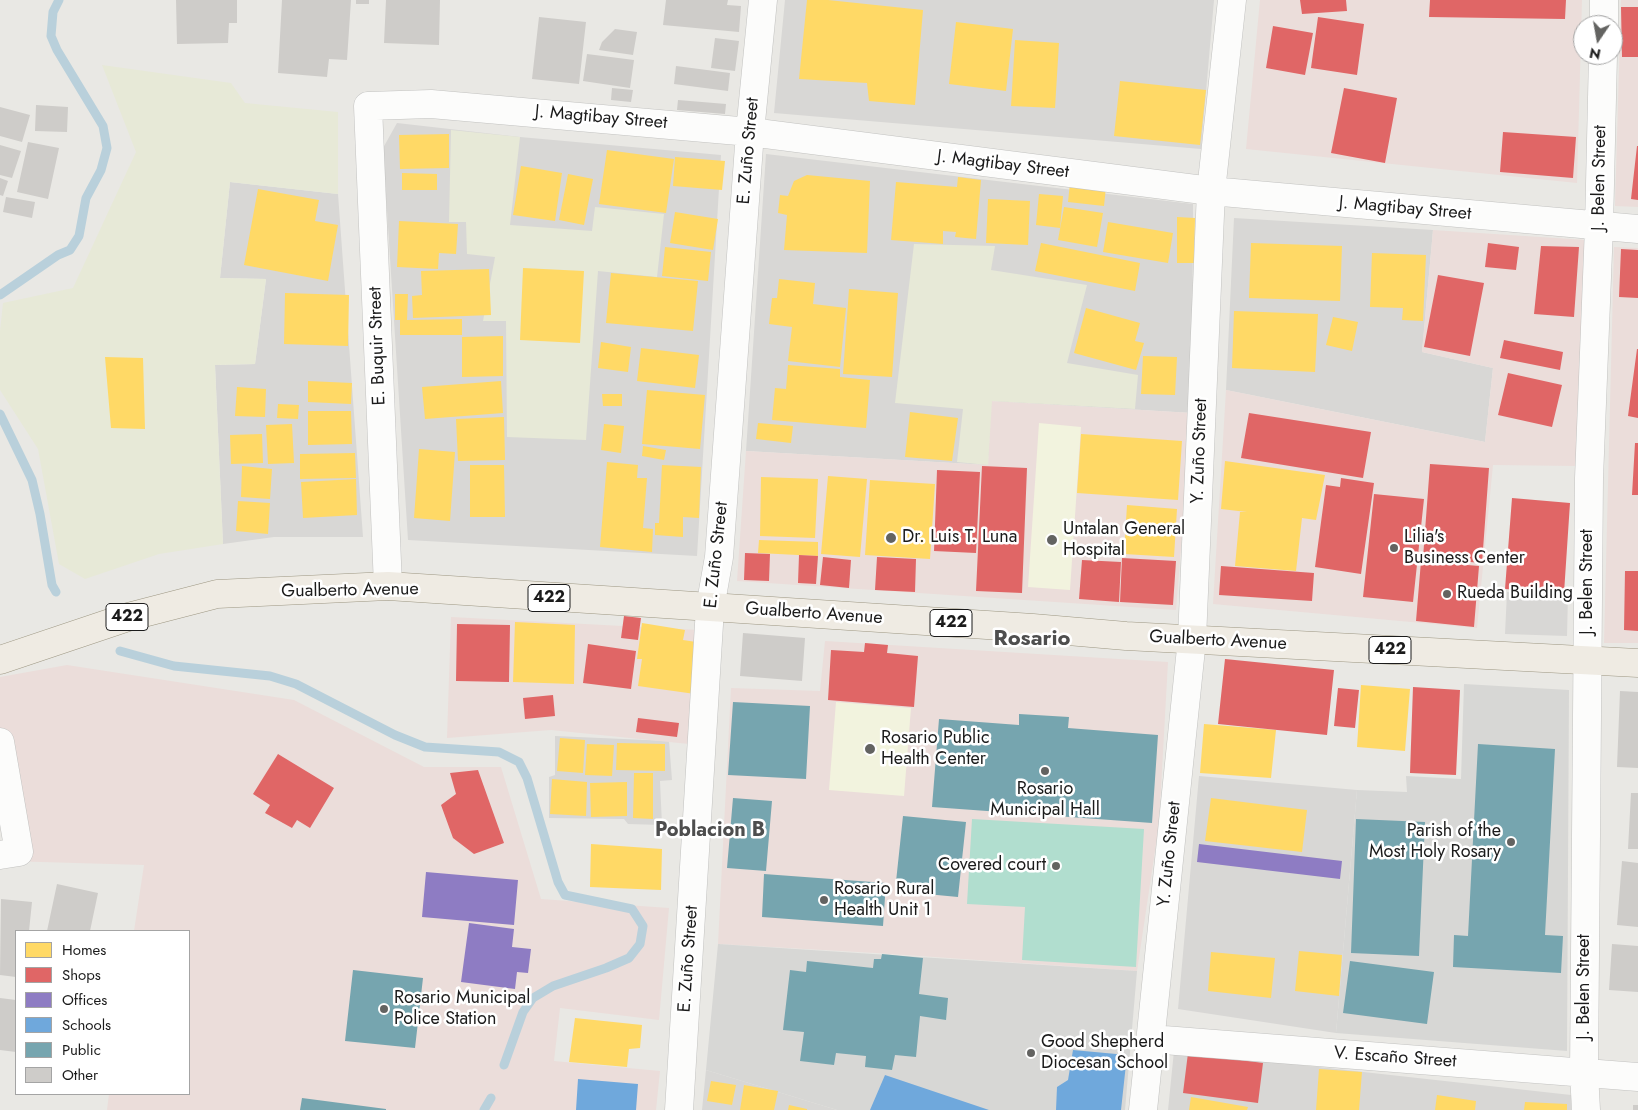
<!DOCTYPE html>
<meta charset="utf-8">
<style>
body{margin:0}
#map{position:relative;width:1638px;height:1110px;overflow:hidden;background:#e9e8e4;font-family:Jost,sans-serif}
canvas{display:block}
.legend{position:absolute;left:15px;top:930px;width:175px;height:165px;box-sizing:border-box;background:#fff;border:1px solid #a4a4a4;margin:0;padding:6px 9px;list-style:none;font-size:15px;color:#1b1b1b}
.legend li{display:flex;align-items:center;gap:10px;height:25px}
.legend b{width:25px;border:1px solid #a4a4a4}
.north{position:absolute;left:1573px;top:15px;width:50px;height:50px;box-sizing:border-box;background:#fff;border:1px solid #a4a4a4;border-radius:50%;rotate:192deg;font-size:14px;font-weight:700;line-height:20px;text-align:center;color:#1b1b1b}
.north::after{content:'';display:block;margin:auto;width:18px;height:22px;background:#636361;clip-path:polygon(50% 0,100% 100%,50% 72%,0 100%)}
</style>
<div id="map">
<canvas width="1638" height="1110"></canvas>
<ul class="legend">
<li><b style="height:14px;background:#ffd966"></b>Homes</li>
<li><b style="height:14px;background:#e06666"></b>Shops</li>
<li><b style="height:14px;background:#8e7cc3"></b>Offices</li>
<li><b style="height:14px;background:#6fa8dc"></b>Schools</li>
<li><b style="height:14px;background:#76a5af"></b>Public</li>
<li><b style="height:14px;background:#ceccc9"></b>Other</li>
</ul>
<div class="north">N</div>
</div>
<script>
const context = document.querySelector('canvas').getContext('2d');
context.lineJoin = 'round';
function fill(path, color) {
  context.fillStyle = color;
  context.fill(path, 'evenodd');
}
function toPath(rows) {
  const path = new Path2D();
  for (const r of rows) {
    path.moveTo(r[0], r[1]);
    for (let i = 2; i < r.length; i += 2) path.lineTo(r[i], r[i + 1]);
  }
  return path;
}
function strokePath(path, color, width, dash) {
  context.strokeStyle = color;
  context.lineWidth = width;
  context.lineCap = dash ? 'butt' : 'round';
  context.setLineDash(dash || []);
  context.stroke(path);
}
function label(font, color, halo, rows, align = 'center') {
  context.font = font + ' Jost,sans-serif';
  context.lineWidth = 5;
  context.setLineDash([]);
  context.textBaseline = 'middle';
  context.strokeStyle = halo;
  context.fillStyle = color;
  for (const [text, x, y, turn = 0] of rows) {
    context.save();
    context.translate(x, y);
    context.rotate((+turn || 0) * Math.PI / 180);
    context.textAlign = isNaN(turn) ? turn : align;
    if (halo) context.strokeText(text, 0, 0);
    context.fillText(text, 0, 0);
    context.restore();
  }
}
const residential = toPath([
 [785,0,1214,0,1201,149,774,113],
 [397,123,520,137,721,155,697,556,408,540,383,148],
 [766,154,1193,204,1192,413,991,401,988,465,746,451],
 [230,182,338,194,363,537,274,537,223,544,215,365,255,364,266,279,220,278],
 [1234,218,1433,230,1422,352,1493,368,1485,442,1226,390],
 [1507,592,1568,594,1567,636,1505,634],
 [555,736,669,741,672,780,660,781,662,825,628,824,624,819,549,818,549,777,555,775],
 [1199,776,1357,790,1336,1033,1178,1009],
 [1174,1051,1571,1095,1571,1110,1168,1110],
 [706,1070,837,1110,702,1110]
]);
const commercial = toPath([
 [1260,0,1582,0,1577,183,1246,149],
 [1621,0,1638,0,1638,207,1615,206],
 [1433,230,1586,240,1578,466,1493,465,1477,628,1213,604,1226,390,1485,442,1493,368,1422,352],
 [1614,247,1638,248,1638,643,1604,643],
 [991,401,1192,413,1176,610,737,581,746,451,988,465],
 [451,617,699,630,689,744,551,730,447,738],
 [825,641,1168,662,1159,824,1137,971,876,953,718,944,731,688,820,691],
 [67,665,294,700,424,767,501,767,541,899,669,908,659,1020,560,1008,554,1061,660,1071,656,1110,107,1110,109,1094,189,1094,189,931,134,931,144,865,7,861,0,809,0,677]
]);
const education = toPath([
 [1039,423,1081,427,1070,590,1028,587],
 [836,702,911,708,904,796,829,790]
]);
const religious = toPath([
 [1464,684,1569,690,1567,1051,1336,1033,1357,790,1407,792,1406,776,1461,779],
 [718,944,1137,971,1125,1110,837,1110,706,1070]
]);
const farmland = toPath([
 [102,65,231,83,245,103,338,112,338,194,230,182,220,278,266,279,255,364,215,365,223,544,159,554,85,579,59,564,38,449,0,390,0,331,3,303,73,288,136,152],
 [451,130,520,137,510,225,592,231,595,207,664,214,657,277,598,271,586,440,507,437,506,321,483,321,495,257,467,254,466,222,449,222],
 [914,244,995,246,991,270,1087,285,1067,363,1138,375,1135,409,992,401,988,465,957,462,963,409,895,403]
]);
const pitch = toPath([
 [972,819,1144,829,1136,967,1022,960,1025,907,967,904]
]);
const homes = toPath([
 [807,0,828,0,923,10,915,105,869,101,867,83,799,79],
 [956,22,1013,29,1006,91,949,84],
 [1015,40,1059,43,1055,108,1011,106],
 [1120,81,1206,90,1200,145,1114,136],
 [449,134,449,168,400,169,399,135],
 [607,150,674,159,666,213,599,204],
 [675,157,725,161,722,190,673,186],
 [521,166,562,173,555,221,513,215],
 [402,173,437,174,437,190,402,190],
 [568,174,593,179,584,225,559,220],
 [807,175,870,181,867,253,784,250,787,215,778,213,780,195,788,196,794,181],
 [958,177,981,180,976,239,955,237,956,232,943,231,943,244,891,240,896,182,957,187],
 [1070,183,1106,187,1104,206,1068,202],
 [258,189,319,200,315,221,338,225,328,281,244,265],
 [1039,194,1063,196,1060,228,1036,225],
 [988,199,1030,201,1028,245,986,243],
 [1064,207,1103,213,1097,247,1058,240],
 [675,212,718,219,713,250,670,243],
 [1177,217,1195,218,1194,263,1177,263],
 [399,221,458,224,456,254,439,253,438,269,397,267],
 [1108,222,1173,233,1168,263,1103,252],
 [1041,243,1140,263,1135,291,1035,271],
 [1251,243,1342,246,1340,301,1249,298],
 [665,247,711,252,708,281,662,276],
 [1372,253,1426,255,1423,321,1402,320,1403,308,1370,307],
 [523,268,584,271,580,343,520,340],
 [489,269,491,315,413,318,412,296,422,295,421,271],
 [611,273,698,281,693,331,606,323],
 [779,279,815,283,813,304,846,308,840,367,788,361,792,327,769,324,772,298,777,298],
 [849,289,898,293,892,377,843,374],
 [285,293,349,295,348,346,284,344],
 [395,294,408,294,407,320,462,319,462,335,400,335,400,320,395,320],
 [1086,308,1140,323,1135,341,1144,343,1136,370,1074,353],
 [1234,311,1318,314,1315,372,1232,368],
 [1333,317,1358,322,1352,351,1326,345],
 [503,336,503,376,462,377,462,337],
 [601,342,631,347,628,372,598,368],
 [641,348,699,355,695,388,637,381],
 [1143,356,1177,357,1175,395,1141,394],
 [105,357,143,358,145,429,111,428],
 [788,365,840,369,840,377,870,380,866,428,772,420,775,388,786,389],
 [308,381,352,383,351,404,308,402],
 [501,381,503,413,425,419,422,387],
 [237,387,266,389,265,417,235,416],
 [647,390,705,395,700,449,642,444],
 [602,394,622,394,622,406,603,406],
 [278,404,299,405,298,419,277,418],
 [308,411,351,411,352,444,308,445],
 [910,412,958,418,952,461,905,457],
 [504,417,505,460,458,461,456,419],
 [758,423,793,426,791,443,756,439],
 [292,424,294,463,268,464,266,425],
 [604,424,624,426,621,453,601,450],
 [262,434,263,463,231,464,230,435],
 [1081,434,1182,441,1178,500,1077,493],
 [643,446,666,450,664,460,642,456],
 [419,449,455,452,450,521,414,518],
 [355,453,356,478,300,479,300,454],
 [1225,461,1325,475,1316,520,1302,518,1296,571,1235,566,1240,512,1247,512,1221,509],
 [607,462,638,465,637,478,647,478,643,528,653,529,652,552,600,547],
 [470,465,504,465,505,517,470,517],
 [662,465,701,467,699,518,683,517,683,537,655,535,655,523,659,523],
 [242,466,272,469,270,499,241,497],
 [828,476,867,479,860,557,821,554],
 [761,477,818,479,815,538,760,536],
 [356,479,357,515,303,518,301,482],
 [870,480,935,484,930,559,865,555],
 [238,501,270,503,268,534,236,531],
 [1127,505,1177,509,1174,557,1124,554],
 [759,540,818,542,818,556,758,553],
 [515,622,575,625,574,684,513,682],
 [642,623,685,630,683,640,703,643,695,694,638,686,642,659,637,659],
 [1361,685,1410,689,1405,751,1357,747],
 [1204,724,1276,730,1271,778,1200,773],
 [560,738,585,740,583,773,557,771],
 [617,743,665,744,665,771,616,770],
 [587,744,614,745,612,776,585,775],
 [634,773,653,773,653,819,633,818],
 [552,779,587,782,586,816,550,814],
 [627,782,627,816,591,817,590,783],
 [1211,798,1307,810,1302,852,1205,841],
 [591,844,662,849,661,890,590,887],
 [1299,951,1342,955,1339,996,1295,991],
 [1211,952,1275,958,1271,998,1208,991],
 [575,1018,642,1025,640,1048,629,1049,627,1067,569,1062],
 [1319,1069,1362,1072,1359,1110,1316,1110],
 [711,1081,736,1085,732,1105,707,1101],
 [744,1085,778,1091,774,1110,740,1110],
 [1437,1095,1476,1101,1475,1110,1435,1110],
 [1191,1097,1248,1107,1247,1110,1189,1110],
 [1525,1102,1567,1104,1567,1110,1524,1110],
 [789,1105,807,1109,807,1110,788,1110]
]);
const shops = toPath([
 [1300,0,1346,0,1347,11,1302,14],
 [1430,0,1566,0,1565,19,1429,17],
 [1621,7,1638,7,1638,57,1622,57],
 [1318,17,1364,24,1357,75,1311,68],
 [1273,26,1313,33,1305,75,1266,68],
 [1344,88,1397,98,1385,163,1331,153],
 [1503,132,1576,137,1573,178,1500,172],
 [1637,146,1638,146,1638,200,1631,199],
 [1488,243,1519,247,1516,270,1485,267],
 [1541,246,1579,247,1574,317,1534,314],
 [1621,249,1638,250,1638,298,1619,297],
 [1438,275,1484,283,1470,356,1424,347],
 [1504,340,1563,352,1560,370,1500,358],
 [1637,349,1638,349,1638,418,1628,416],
 [1508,373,1562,385,1552,427,1498,415],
 [1249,413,1371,432,1363,478,1241,458],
 [1635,443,1638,443,1638,495,1632,495],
 [1430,464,1489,468,1482,563,1423,558],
 [982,466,1027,468,1022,593,976,591],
 [937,470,980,472,976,553,934,551],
 [1341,478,1374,483,1361,574,1315,567,1326,485,1340,487],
 [1374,494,1424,499,1413,602,1363,597],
 [1512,498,1570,503,1564,593,1505,589],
 [745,553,770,554,769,581,744,580],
 [799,555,818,556,816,584,798,583],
 [823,557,851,560,849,588,820,585],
 [877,557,916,559,915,592,875,590],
 [1122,558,1176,561,1173,605,1120,602],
 [1082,560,1121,562,1119,602,1079,599],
 [1421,561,1479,566,1474,627,1416,621],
 [1221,566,1314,573,1312,601,1219,595],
 [1625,571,1638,571,1638,631,1624,630],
 [624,616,641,618,638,640,621,638],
 [457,624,510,625,509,682,456,681],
 [865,643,888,645,887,653,918,656,914,707,828,700,831,650,864,652],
 [588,644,636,651,631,689,583,683],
 [1225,659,1334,670,1327,735,1218,724],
 [1413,687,1460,690,1456,775,1410,773],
 [1338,688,1359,690,1355,728,1334,726],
 [553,695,555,716,525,719,523,698],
 [638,718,679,723,677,737,636,732],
 [278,754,334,788,310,828,297,820,292,828,265,813,270,805,253,794],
 [478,770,504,843,474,854,453,838,441,805,456,794,450,773],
 [1188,1053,1263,1063,1258,1103,1183,1093]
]);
const offices = toPath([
 [1199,844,1342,861,1340,879,1197,862],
 [426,872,518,880,514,925,422,917],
 [469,923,514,929,512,947,531,949,528,973,517,972,515,989,461,982]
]);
const schools = toPath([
 [1073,1050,1127,1055,1121,1110,1056,1110,1057,1087,1068,1080],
 [885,1075,989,1110,870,1110],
 [578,1079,638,1084,636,1110,576,1110]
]);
const public = toPath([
 [733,702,810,706,806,779,728,775],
 [1019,714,1069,717,1068,728,1158,735,1152,823,932,807,939,719,1019,725],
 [1478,744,1555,749,1545,935,1563,936,1561,973,1453,967,1454,935,1468,936],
 [733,798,772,801,766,871,727,868],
 [903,816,966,822,958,897,895,891],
 [1356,819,1425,822,1419,956,1351,953],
 [764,874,886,883,883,926,762,917],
 [882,954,923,958,919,994,948,998,946,1020,920,1016,916,1057,895,1055,892,1070,865,1067,866,1056,836,1053,834,1065,800,1061,804,1032,783,1030,790,970,806,972,807,961,873,968,874,959,881,959],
 [1350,961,1434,972,1427,1024,1343,1013],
 [353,970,423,978,415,1048,345,1041],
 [302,1098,386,1109,386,1110,300,1110]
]);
const stream = toPath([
 [0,295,58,255,70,250,79,236,86,198,101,170,107,148,103,126,57,50,51,36,53,12,59,0],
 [0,414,32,480,40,514,52,585,56,592],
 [120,651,174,666,270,676,296,684,395,735,425,747,499,752,519,762,527,778,558,882,565,895,632,909,643,926,640,944,629,958,606,968,553,986,533,998,523,1012,504,1065],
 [484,1110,491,1098]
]);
const building = toPath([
 [176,0,237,0,237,23,229,23,228,43,177,44],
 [282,0,351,0,347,60,329,59,327,77,278,73],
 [356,0,369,0,369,4,356,4],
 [386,0,440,0,439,45,384,43],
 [666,0,728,0,727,5,741,6,739,32,663,25],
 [539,17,586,22,579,84,532,79],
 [615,29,637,32,633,55,599,50,602,42],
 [715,38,739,41,735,71,711,68],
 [587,54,634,60,630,88,583,81],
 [676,66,730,73,728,91,674,84],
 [612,88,633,90,631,102,611,100],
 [678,100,726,104,725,114,677,110],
 [36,105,68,107,67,132,35,131],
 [0,107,30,115,22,142,0,136],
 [28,142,59,148,48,199,17,192],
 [0,145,21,151,12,178,0,175],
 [0,178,8,181,3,196,0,195],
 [6,197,35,202,32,218,3,212],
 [743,633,805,638,802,681,740,676],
 [1620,691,1638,692,1638,768,1617,767],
 [1631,793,1638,793,1638,849,1628,849],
 [1622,861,1638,863,1638,927,1617,925],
 [57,884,98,893,90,931,47,931],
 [1,899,32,902,29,931,16,931,16,977,0,975],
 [1612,944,1638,946,1638,992,1609,990],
 [0,998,16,1000,16,1052,0,1050],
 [1633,1105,1638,1105,1638,1110,1633,1110]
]);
const minor = toPath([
 [1604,25,1604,0],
 [388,586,368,106,431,104,750,132,1211,191,1638,229],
 [0,742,19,852,0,855],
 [1151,1039,1638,1077],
 [679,1110,710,608,719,557,750,132,763,0],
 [1143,1110,1192,639,1211,191,1232,0],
 [1586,1110,1584,1073,1589,478,1599,227,1603,55]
]);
const primary = toPath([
 [0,660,128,617,217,594,388,586,1033,628,1126,636,1638,663]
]);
const markers = [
 [891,538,6,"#636361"],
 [1052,540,6,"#636361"],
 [1394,548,5,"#636361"],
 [1447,594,5,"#636361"],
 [870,749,6,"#636361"],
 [1045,771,5,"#636361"],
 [1511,842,5,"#636361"],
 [1056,866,5,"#636361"],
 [824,900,5,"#636361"],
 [384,1009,5,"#636361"],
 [1031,1053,5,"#636361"]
];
const shields = [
 [549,598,42],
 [127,617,42],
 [951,623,42],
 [1390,650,42]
];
const shieldNames = [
 ["422",549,598],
 ["422",127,617],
 ["422",951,623],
 ["422",1390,650]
];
const streetNames = [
 ["J. Magtibay Street",601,118,5],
 ["E. Zuño Street",749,151,-85],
 ["J. Magtibay Street",1003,165,7],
 ["J. Belen Street",1600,178,-89],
 ["J. Magtibay Street",1405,209,5],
 ["E. Buquir Street",378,346,-92],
 ["Y. Zuño Street",1200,451,-88],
 ["E. Zuño Street",717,555,-84],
 ["J. Belen Street",1588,582,-90],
 ["Gualberto Avenue",350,591,-1],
 ["Gualberto Avenue",814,614,4],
 ["Gualberto Avenue",1218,641,3],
 ["Y. Zuño Street",1170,854,-84],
 ["E. Zuño Street",689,959,-86],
 ["J. Belen Street",1585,987,-90],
 ["V. Escaño Street",1395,1058,4]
];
const poiNames = [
 ["Untalan General",1063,530],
 ["Hospital",1063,551],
 ["Dr. Luis T. Luna",902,538],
 ["Lilia's",1404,538],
 ["Business Center",1404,559],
 ["Rueda Building",1457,594],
 ["Rosario Public",881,739],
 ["Health Center",881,760],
 ["Rosario",1045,790,"center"],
 ["Municipal Hall",1045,811,"center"],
 ["Parish of the",1501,832,"right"],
 ["Most Holy Rosary",1501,853,"right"],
 ["Covered court",1046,866,"right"],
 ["Rosario Rural",834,890],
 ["Health Unit 1",834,911],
 ["Rosario Municipal",394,999],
 ["Police Station",394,1020],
 ["Good Shepherd",1041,1043],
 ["Diocesan School",1041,1064]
];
const quarterNames = [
 ["Poblacion B",710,831]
];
const districtNames = [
 ["Rosario",1032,640]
];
fill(residential, '#d8d7d5');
fill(commercial, '#ebddda');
fill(education, '#f2f3de');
fill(religious, '#d7d7d5');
fill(farmland, '#e7e9d7');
fill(pitch, '#b1decf');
fill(homes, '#ffd966');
fill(shops, '#e06666');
fill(offices, '#8e7cc3');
fill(schools, '#6fa8dc');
fill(public, '#76a5af');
strokePath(stream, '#b9d0db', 9);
fill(building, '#ceccc9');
strokePath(minor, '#c2c2c0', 29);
strokePath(primary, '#9d9783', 29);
strokePath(minor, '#fcfcfb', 28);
strokePath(primary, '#efebe3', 28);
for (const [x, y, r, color] of markers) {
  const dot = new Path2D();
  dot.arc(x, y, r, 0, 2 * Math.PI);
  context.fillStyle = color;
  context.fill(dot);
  strokePath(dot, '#fff', 2);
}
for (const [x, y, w] of shields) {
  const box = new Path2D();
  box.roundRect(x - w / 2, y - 13.5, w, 27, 4);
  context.fillStyle = '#fff';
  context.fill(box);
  strokePath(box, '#1b1b1b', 1);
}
label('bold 16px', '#1b1b1b', null, shieldNames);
label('18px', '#1b1b1b', '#fff', streetNames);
label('18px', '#1b1b1b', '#fff', poiNames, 'left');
label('bold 20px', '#4e4e4e', '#fff', quarterNames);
label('bold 22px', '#4e4e4e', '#fff', districtNames);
</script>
